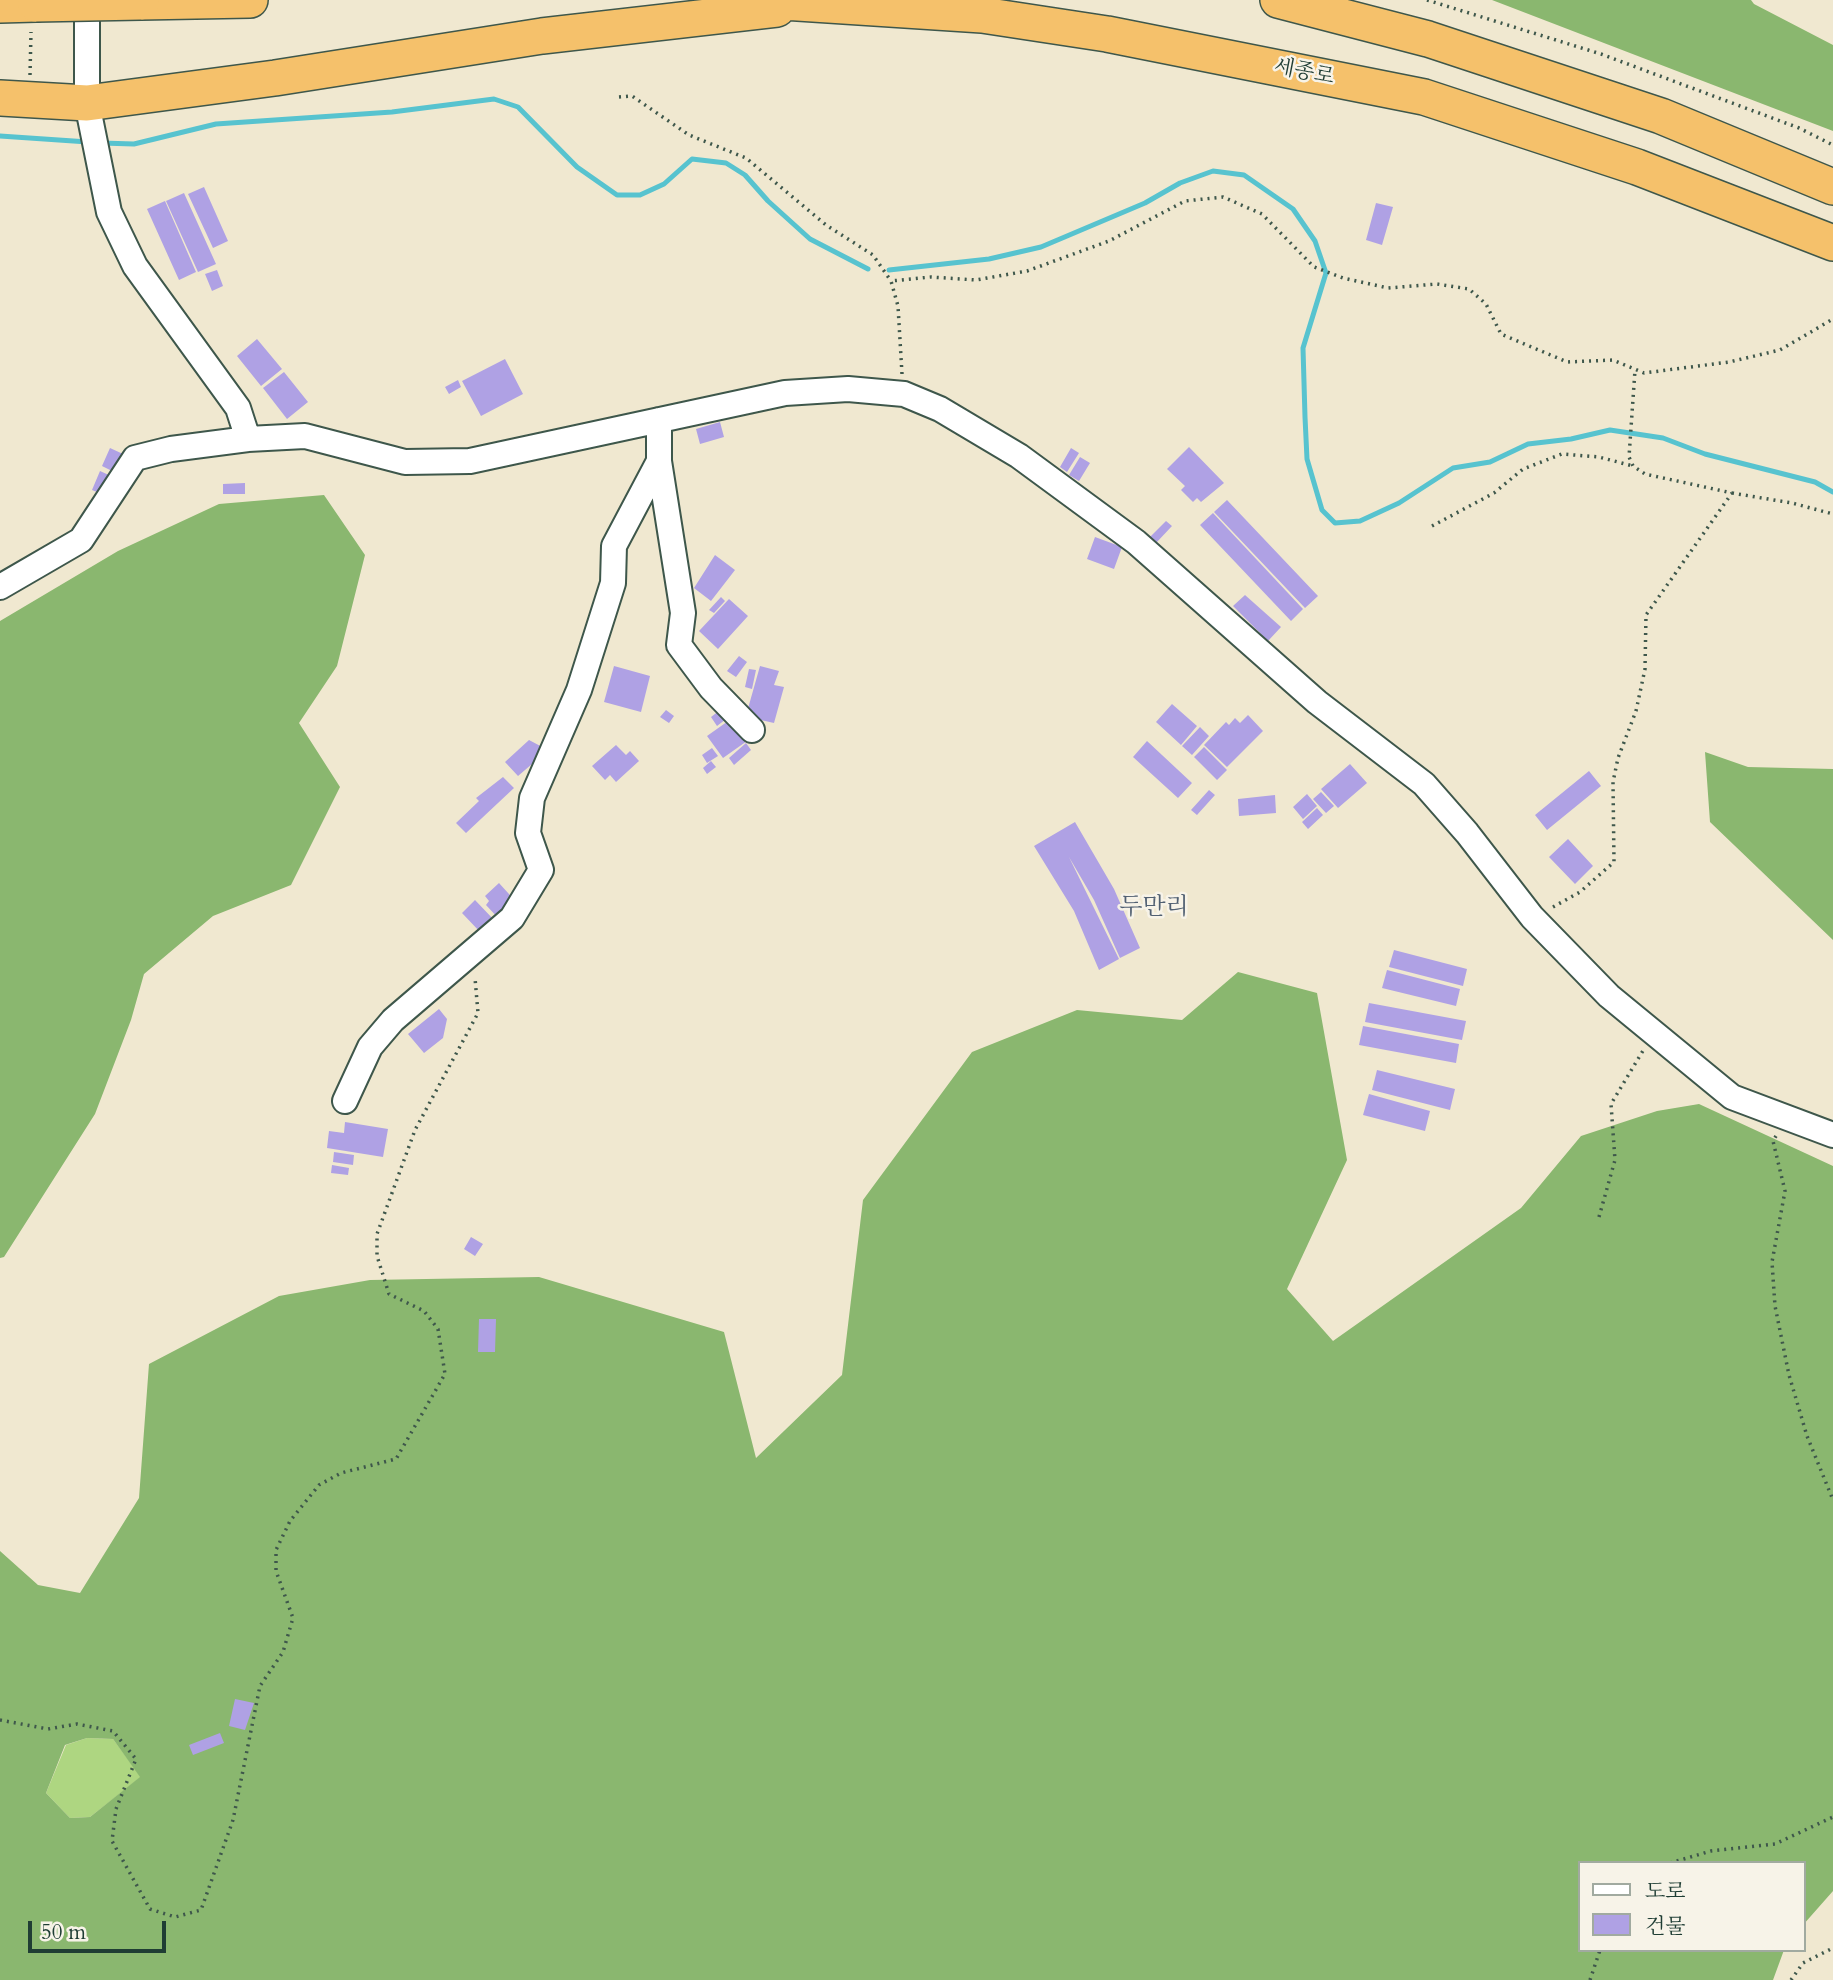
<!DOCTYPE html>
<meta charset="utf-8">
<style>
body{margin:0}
#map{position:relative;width:1833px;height:1980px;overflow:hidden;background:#f0e8d0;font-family:Cardo,"Noto Serif KR",serif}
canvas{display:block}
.legend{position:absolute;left:1578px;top:1861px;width:228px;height:91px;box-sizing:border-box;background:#f7f3e8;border:2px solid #a1aaa0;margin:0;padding:9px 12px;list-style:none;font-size:21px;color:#1f3d34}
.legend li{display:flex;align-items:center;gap:14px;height:35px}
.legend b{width:35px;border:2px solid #a1aaa0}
.scale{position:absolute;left:28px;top:1921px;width:138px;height:32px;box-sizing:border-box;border:4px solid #1f3d34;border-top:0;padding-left:9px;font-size:21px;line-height:24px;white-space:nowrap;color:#1f3d34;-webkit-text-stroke:5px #f7f3e8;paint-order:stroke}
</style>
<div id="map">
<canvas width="1833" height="1980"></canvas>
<ul class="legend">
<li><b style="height:9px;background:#fff"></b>도로</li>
<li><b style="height:19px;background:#afa1e4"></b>건물</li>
</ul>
<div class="scale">50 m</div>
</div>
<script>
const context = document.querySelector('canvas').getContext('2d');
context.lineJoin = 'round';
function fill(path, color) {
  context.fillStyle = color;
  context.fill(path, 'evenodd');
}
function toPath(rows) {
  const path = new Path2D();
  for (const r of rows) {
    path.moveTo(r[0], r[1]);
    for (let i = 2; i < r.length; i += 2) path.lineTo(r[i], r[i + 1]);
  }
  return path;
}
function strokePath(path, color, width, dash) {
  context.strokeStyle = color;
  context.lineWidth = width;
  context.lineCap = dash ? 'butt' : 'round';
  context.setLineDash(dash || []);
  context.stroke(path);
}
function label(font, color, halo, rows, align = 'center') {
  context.font = font + ' Cardo,"Noto Serif KR",serif';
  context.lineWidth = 5;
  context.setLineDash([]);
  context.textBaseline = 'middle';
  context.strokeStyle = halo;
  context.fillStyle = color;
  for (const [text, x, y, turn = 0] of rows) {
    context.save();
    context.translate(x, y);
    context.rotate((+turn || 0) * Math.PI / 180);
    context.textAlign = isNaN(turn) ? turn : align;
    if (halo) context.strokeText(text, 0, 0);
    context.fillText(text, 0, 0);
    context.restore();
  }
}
const green = toPath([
 [87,1738,113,1739,141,1777,90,1817,70,1818,46,1793,66,1745]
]);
const forest = toPath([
 [1492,0,1751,0,1754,4,1833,45,1833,131],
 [324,495,365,555,337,666,299,723,340,787,291,885,213,916,144,974,131,1020,95,1114,4,1257,0,1258,0,621,118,551,219,504],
 [1705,752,1748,767,1833,769,1833,940,1710,822],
 [1238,972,1317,993,1347,1160,1287,1289,1333,1341,1521,1208,1581,1136,1657,1111,1699,1104,1833,1166,1833,1891,1803,1925,1803,1863,1579,1863,1579,1950,1784,1950,1773,1980,0,1980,0,1551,38,1585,80,1593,139,1498,149,1364,279,1296,370,1280,539,1277,724,1332,756,1458,842,1375,863,1200,972,1052,1077,1010,1182,1020],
 [87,1738,113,1739,140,1777,90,1817,70,1818,46,1793,65,1745]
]);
const stream = toPath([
 [0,136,88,142],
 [101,143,134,144,216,124,392,112,494,99,518,107,577,167,617,195,640,195,664,184,692,159,726,163,745,175,768,201,810,239,868,269],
 [889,270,989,259,1041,247,1145,203,1180,183,1213,171,1244,175,1293,209,1315,241,1326,273,1303,348,1305,417,1307,459,1322,510,1335,523,1360,521,1399,503,1453,468,1490,462,1528,444,1571,439,1610,430,1663,438,1705,454,1815,482,1833,492]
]);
const building = toPath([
 [204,187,228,241,213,248,188,194],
 [184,193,216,264,198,272,166,201],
 [165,201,196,272,179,280,147,209],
 [1376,203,1393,207,1382,245,1366,240],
 [217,270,223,286,212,291,205,274],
 [257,339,282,369,261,386,237,356],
 [505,359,523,394,481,416,462,381],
 [284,372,308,402,287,419,263,388],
 [458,380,461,387,449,394,445,387],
 [720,422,724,437,700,444,696,429],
 [1189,447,1224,483,1201,502,1197,498,1193,502,1181,490,1185,486,1167,469],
 [110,448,123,454,114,472,102,466],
 [1071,448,1079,453,1067,472,1060,467],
 [1080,457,1090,463,1079,481,1069,475],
 [100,471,111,476,104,495,92,490],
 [245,483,245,494,223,494,223,484],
 [1227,500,1318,596,1305,608,1214,512],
 [1213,513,1303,609,1291,621,1200,525],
 [1166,521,1172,526,1156,543,1150,537],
 [1095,537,1122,547,1114,569,1087,559],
 [715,555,735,570,711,601,694,588],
 [1245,595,1281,627,1268,641,1233,606],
 [721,597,725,601,714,613,709,610],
 [729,599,748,616,718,649,699,631],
 [739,656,747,662,736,677,727,671],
 [614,666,650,676,641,712,604,702],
 [760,666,779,671,774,685,784,687,774,723,752,718,753,714,747,712],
 [749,669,756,670,752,689,745,687],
 [1172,704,1197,726,1181,745,1156,722],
 [724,707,730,716,717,726,711,717],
 [666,710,674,716,669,723,660,717],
 [1248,715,1263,731,1227,767,1204,745,1226,722,1229,725,1235,718,1240,723],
 [731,719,747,741,723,758,707,736],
 [1200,727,1209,736,1192,755,1182,746],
 [529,740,546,749,538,766,532,764,518,776,505,762],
 [1147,741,1192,783,1178,798,1133,757],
 [746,743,751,750,734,765,729,758],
 [616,745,626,755,630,751,639,761,616,782,610,775,605,780,592,766],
 [1204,747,1227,770,1217,780,1194,757],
 [712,748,718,756,707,763,702,755],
 [711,761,716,767,707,774,703,768],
 [1350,764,1367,783,1338,808,1321,789],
 [1589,771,1601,786,1547,830,1535,815],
 [503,777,514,788,466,833,456,823,479,801,476,798],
 [1209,790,1215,795,1197,815,1191,810],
 [1321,792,1334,806,1326,813,1313,799],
 [1307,794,1317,806,1303,819,1293,807],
 [1275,795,1276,813,1239,816,1238,799],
 [1317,808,1323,815,1308,829,1302,822],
 [1075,822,1114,889,1140,948,1120,958,1094,900,1069,857,1119,959,1099,970,1074,911,1034,846],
 [1568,839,1593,866,1575,884,1549,857],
 [499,883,518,904,499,919,486,905,489,901,485,896],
 [475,900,495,921,481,933,462,913],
 [1394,950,1467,969,1463,986,1389,967],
 [1387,970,1460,989,1456,1006,1382,988],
 [1369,1003,1466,1021,1462,1040,1365,1022],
 [439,1009,447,1019,443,1038,424,1053,408,1034],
 [1363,1026,1459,1044,1456,1063,1359,1045],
 [1377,1070,1455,1089,1450,1110,1372,1090],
 [1369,1094,1430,1111,1425,1131,1363,1115],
 [345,1122,388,1129,383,1157,327,1148,329,1131,344,1133],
 [334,1152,354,1155,353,1165,333,1162],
 [332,1165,349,1168,348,1175,331,1173],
 [471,1237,483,1244,475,1256,464,1249],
 [479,1319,496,1319,495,1352,478,1352],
 [235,1699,254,1703,245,1730,229,1726],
 [220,1733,224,1743,193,1755,189,1745]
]);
const path = toPath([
 [1427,0,1601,54,1799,128,1833,145],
 [30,75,31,32],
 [619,97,632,96,689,135,746,158,826,225,873,255,891,281],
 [902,374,898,306,891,281,931,277,976,280,1027,271,1109,241,1185,201,1223,197,1262,214,1314,267,1343,278,1388,288,1437,284,1469,289,1486,304,1501,334,1567,362,1613,360,1644,373,1729,362,1780,350,1833,319],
 [1732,493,1792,503,1833,514],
 [1432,526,1494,493,1523,469,1562,454,1599,457,1633,466],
 [1553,907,1580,892,1614,862,1613,782,1618,758,1636,711,1645,669,1646,615,1732,493,1645,474,1633,466,1629,457,1635,370],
 [1776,1136,1773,1141,1785,1191,1772,1262,1775,1306,1789,1375,1807,1436,1833,1500],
 [1599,1217,1615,1160,1611,1104,1644,1049],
 [0,1720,48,1729,77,1724,113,1731,136,1759,116,1809,112,1841,150,1909,175,1917,201,1910,233,1820,260,1686,283,1652,293,1618,276,1571,276,1550,290,1521,319,1485,341,1473,396,1459,445,1374,438,1329,424,1311,389,1294,377,1256,377,1234,415,1130,478,1013,475,978],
 [1670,1863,1711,1851,1775,1844,1833,1817],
 [1590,1980,1600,1950],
 [1791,1980,1803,1963,1833,1948]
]);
const minor = toPath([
 [87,0,87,103,109,212,135,266,238,408,248,439,305,436,405,462,470,461,785,393,848,389,904,394,940,409,1019,456,1136,542,1317,702,1424,784,1467,833,1532,917,1609,996,1732,1097,1833,1135],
 [659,420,659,461,683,613,679,645,711,688,752,730],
 [0,587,81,540,135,458,171,449,248,439],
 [345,1101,370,1047,393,1020,512,918,541,870,528,833,532,798,579,690,613,583,614,546,659,461]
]);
const highway = toPath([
 [752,0,982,15,1107,34,1424,97,1637,167,1833,243],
 [1278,0,1428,39,1661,116,1833,187],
 [141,2,250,0],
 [0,5,36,4],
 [0,98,87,103,275,78,542,36,777,9]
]);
const highwayBridge = toPath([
 [36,4,141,2]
]);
const streetNames = [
 ["세종로",1304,73,11]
];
const quarterNames = [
 ["두만리",1154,908]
];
fill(green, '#aed681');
fill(forest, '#8ab76f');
strokePath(stream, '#57c3cf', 5);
fill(building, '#afa1e4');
strokePath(minor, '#3e574b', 28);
strokePath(highway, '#3e574b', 38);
strokePath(path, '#3e574b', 3.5, [2, 5]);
strokePath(minor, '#fff', 24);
strokePath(highway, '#f5c16b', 35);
strokePath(highwayBridge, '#3e574b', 38, []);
strokePath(highwayBridge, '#f5c16b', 35);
label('21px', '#1f3d34', '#f7f3e8', streetNames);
label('24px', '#516072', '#f7f3e8', quarterNames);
</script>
